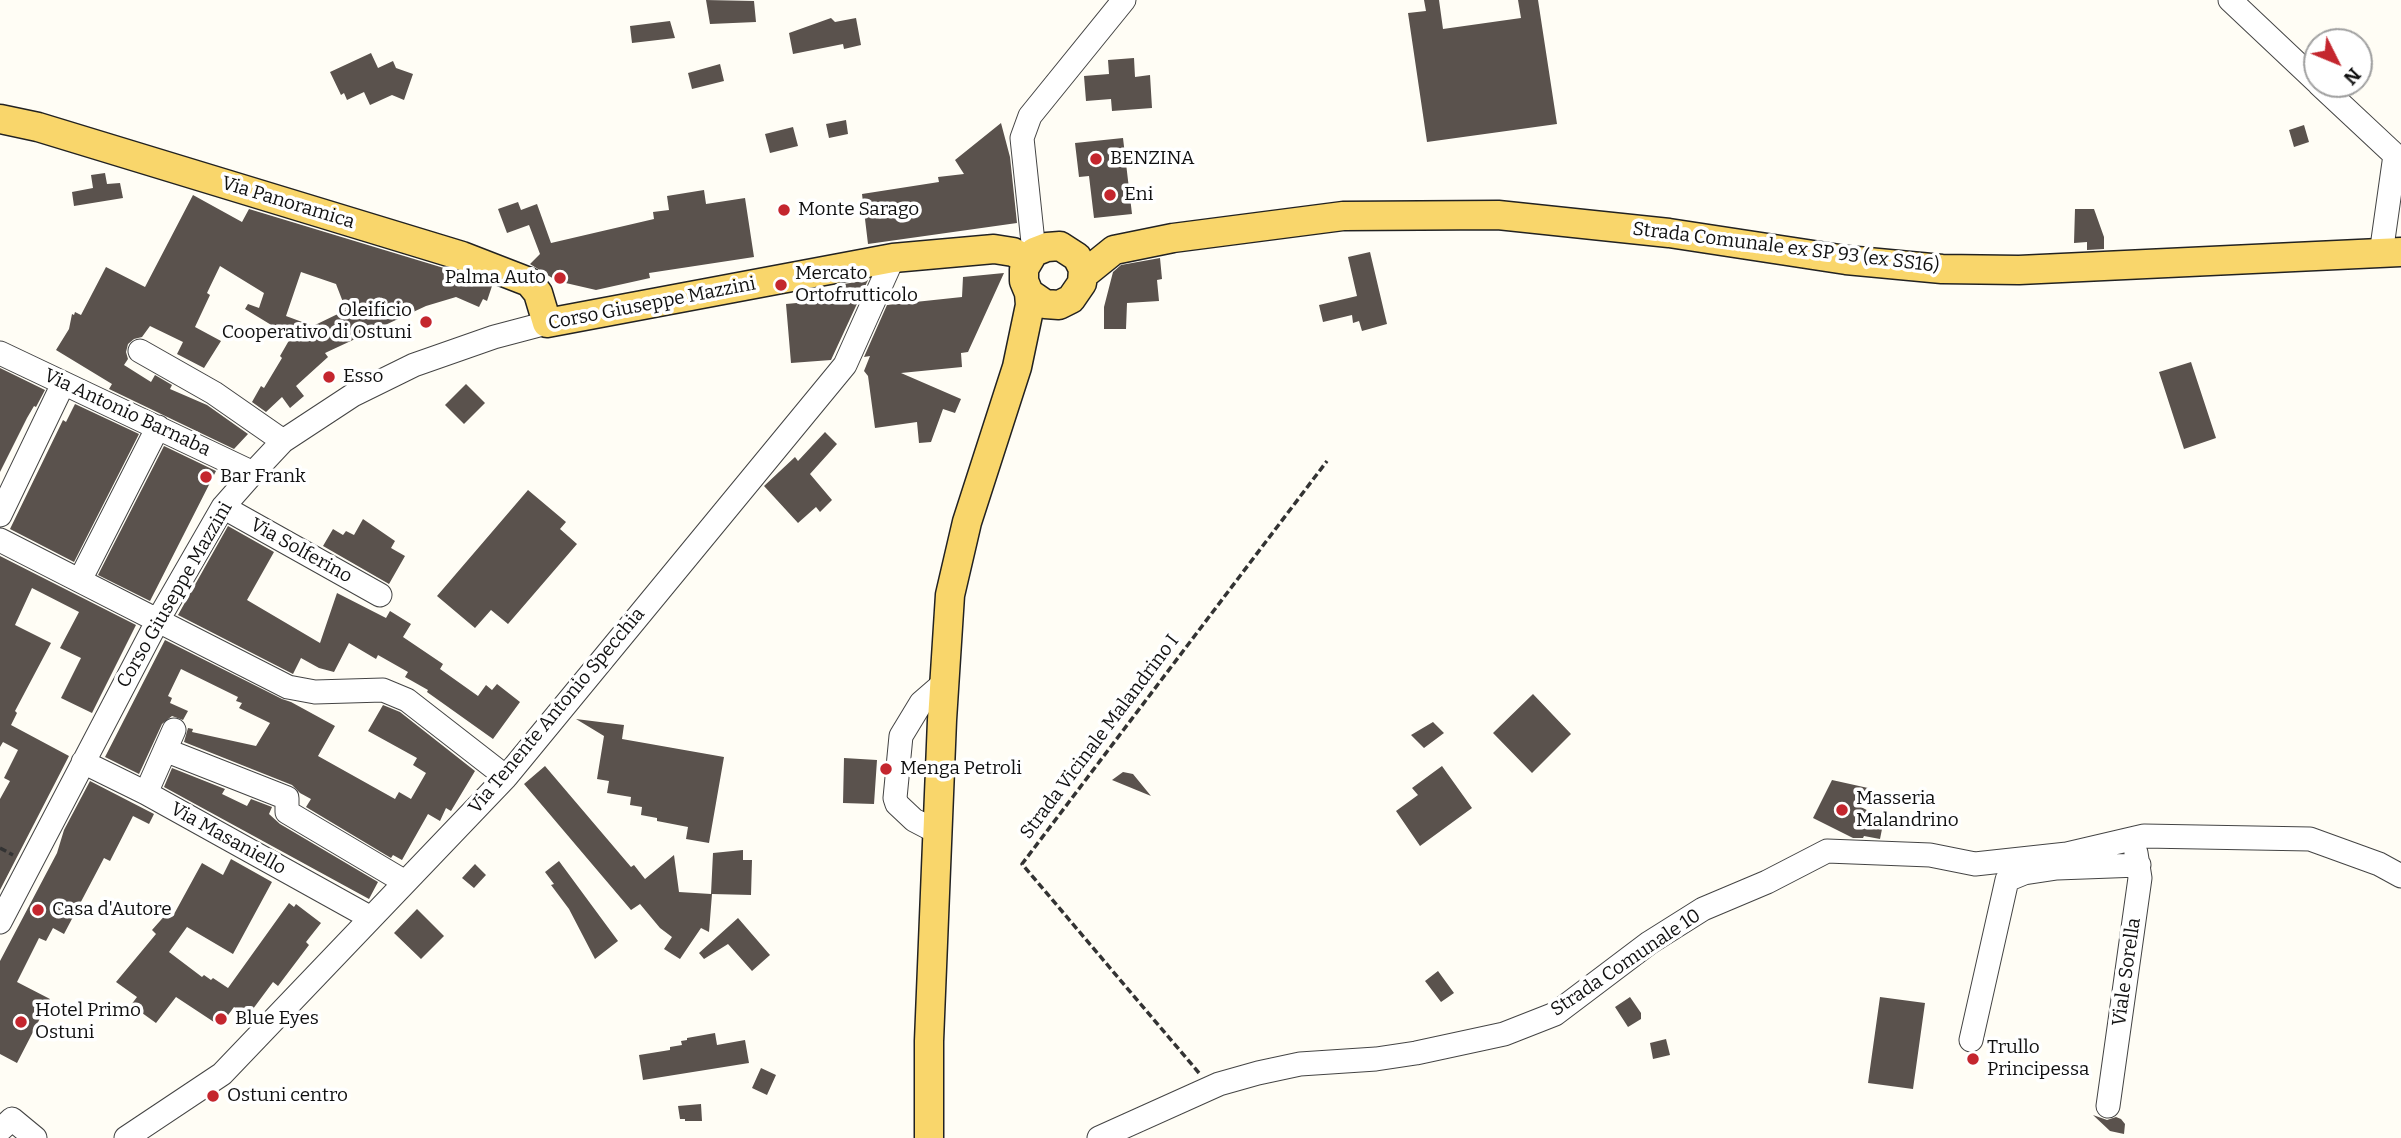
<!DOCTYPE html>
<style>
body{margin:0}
#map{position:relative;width:2401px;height:1138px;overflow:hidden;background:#fffdf5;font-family:Bitter,serif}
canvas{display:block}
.north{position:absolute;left:2303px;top:28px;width:70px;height:70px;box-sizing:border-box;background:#fff;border:2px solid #a0a0a0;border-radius:50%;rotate:133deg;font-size:19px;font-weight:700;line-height:28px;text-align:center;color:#111}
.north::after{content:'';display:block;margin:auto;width:24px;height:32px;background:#c4262e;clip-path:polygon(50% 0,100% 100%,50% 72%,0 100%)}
</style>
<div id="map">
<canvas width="2401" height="1138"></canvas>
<div class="north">N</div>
</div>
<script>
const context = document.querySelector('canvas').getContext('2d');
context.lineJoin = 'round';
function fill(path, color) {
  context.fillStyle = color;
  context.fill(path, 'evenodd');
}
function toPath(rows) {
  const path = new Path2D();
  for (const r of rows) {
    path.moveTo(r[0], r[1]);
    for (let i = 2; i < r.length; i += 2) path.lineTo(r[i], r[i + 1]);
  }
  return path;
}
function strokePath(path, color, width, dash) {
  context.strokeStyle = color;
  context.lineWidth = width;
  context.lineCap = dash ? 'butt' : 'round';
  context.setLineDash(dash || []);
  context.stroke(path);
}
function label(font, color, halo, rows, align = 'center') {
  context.font = font + ' Bitter,serif';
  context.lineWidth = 7;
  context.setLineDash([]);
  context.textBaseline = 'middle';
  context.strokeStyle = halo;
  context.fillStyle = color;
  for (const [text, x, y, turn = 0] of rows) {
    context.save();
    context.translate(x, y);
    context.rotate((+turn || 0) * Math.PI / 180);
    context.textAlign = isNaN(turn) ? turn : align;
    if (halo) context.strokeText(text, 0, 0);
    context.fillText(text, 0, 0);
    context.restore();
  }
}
const building = toPath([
 [706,0,754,1,756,22,710,24],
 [1424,0,1439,0,1443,29,1521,18,1518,0,1538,0,1557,124,1427,142,1408,13,1426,11],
 [831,18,835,22,856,18,861,45,844,49,843,44,793,54,789,33],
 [670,21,675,38,632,43,630,26],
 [371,53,378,68,393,61,396,68,413,74,404,100,392,95,370,105,364,92,347,100,344,93,341,95,330,72],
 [1134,58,1135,77,1150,75,1152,108,1112,111,1111,99,1086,101,1084,76,1109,74,1108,60],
 [720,64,724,81,692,89,688,73],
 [846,120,848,134,829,138,826,124],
 [1001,123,1010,157,1017,223,868,244,862,194,939,182,938,177,964,174,955,160],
 [2304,125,2309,142,2294,147,2289,130],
 [793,127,798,146,770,153,765,134],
 [1123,138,1132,214,1094,218,1089,176,1079,177,1075,143],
 [105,173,107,184,120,183,123,198,74,206,72,192,93,188,91,175],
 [704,190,706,204,745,198,754,257,649,273,650,278,596,290,557,281,530,264,540,254,529,225,507,233,498,209,518,202,521,210,537,204,551,243,654,219,653,212,669,210,667,196],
 [193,195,242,222,249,209,457,272,492,286,487,301,483,299,479,307,456,297,426,306,325,353,328,357,296,386,304,396,290,408,282,397,266,412,252,402,261,386,264,388,282,358,280,356,291,337,245,309,248,304,259,308,264,293,220,266,207,293,210,295,195,327,221,341,204,368,177,354,183,342,150,326,142,337,134,339,128,344,126,352,128,359,124,365,151,382,155,375,172,385,170,389,207,405,248,434,234,449,109,389,112,384,56,350,69,329,72,314,74,315,75,312,81,315,106,267,145,287],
 [301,272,336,284,346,310,313,326,286,316],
 [2075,209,2094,209,2104,237,2104,249,2087,250,2087,242,2074,243],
 [1370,252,1387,324,1362,331,1359,321,1353,323,1352,315,1323,322,1319,305,1357,296,1348,257],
 [1160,258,1162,279,1157,280,1159,301,1127,303,1126,329,1104,329,1104,307,1113,272,1121,265],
 [1004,273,968,352,961,353,962,367,901,373,961,399,955,413,943,409,931,442,919,443,917,422,875,428,868,376,864,371,870,356,864,357,887,305,962,297,963,277],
 [868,280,831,360,791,363,786,304,839,299,838,285],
 [2191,362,2216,438,2184,449,2159,372],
 [0,368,45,390,36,407,34,406,27,418,0,472],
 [466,384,485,403,464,424,445,405],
 [75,404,139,434,74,562,10,529,63,420,66,422],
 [825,432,837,444,810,474,832,500,820,512,816,507,798,523,764,486,795,457,798,461],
 [164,446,216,471,150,601,98,575],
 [528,490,566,522,560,529,577,544,508,624,491,610,475,628,437,596],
 [363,519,395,541,391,548,405,556,389,584,323,546,333,529,343,535,346,531,354,535],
 [228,526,274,552,247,600,320,643,337,593,386,618,390,611,411,624,403,637,443,664,440,669,478,696,486,685,492,690,497,684,520,702,493,739,427,692,428,690,405,677,408,672,378,655,376,659,349,643,334,672,319,668,301,658,293,674,178,615],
 [0,556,136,625,92,713,61,698,81,658,60,648,79,612,32,588,15,625,51,643,15,711,17,713,11,725,69,756,0,890,0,799,10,781,4,778,18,750,3,742,0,747],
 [165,640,282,699,291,702,335,726,318,756,395,799,399,792,411,799,426,773,413,765,417,758,368,731,383,705,400,712,475,771,451,811,446,808,440,821,428,814,402,860,393,855,391,858,306,807,311,799,300,793,292,785,184,742,188,728,193,729,192,732,256,746,270,723,239,708,242,703,236,701,238,697,181,669,168,696,172,698,170,703,188,711,183,720,172,716,162,724,139,774,105,757],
 [1533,694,1571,734,1532,773,1493,733],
 [576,719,624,725,622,739,724,757,709,843,686,839,688,827,657,821,657,818,641,815,642,807,630,805,631,797,607,793,609,781,597,779,604,736],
 [1433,722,1444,733,1424,748,1411,735],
 [844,758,877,760,874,804,843,803],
 [545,766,631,867,634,865,645,879,674,855,679,892,711,894,713,853,743,850,743,860,752,860,751,895,712,894,709,932,701,928,680,959,664,949,672,937,660,928,640,904,631,910,524,784],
 [1442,766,1472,808,1420,846,1396,811,1418,795,1412,788],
 [172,768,225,789,222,794,247,806,251,799,272,807,269,814,280,824,378,882,369,899,164,787],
 [1123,772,1133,774,1151,796,1112,780],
 [1832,780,1868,788,1859,806,1884,819,1880,839,1864,836,1863,838,1853,838,1813,818],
 [90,781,154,814,149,824,133,816,110,861,104,858,64,934,53,928,46,941,39,938,17,982,50,999,17,1063,0,1054,0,961,57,853,64,830],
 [231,859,272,882,233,954,187,927,169,952,202,977,204,975,211,980,213,978,228,988,289,903,294,907,296,904,321,923,306,942,309,945,278,986,273,982,247,1017,234,1007,220,1026,176,997,156,1023,131,1005,137,997,116,982,156,934,152,930,168,912,173,916,202,863,223,875],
 [559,861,618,941,595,959,569,909,551,885,554,884,545,872],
 [475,864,486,875,474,888,462,878],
 [417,909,444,936,421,959,394,933],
 [738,918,770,955,752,971,728,944,704,959,699,953],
 [1438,971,1454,993,1441,1002,1425,981],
 [1630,997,1641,1013,1641,1019,1628,1027,1615,1007],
 [1880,997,1925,1003,1913,1089,1868,1083],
 [715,1033,717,1045,745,1040,749,1063,643,1080,639,1055,670,1050,670,1047,682,1045,681,1041,687,1040,687,1038],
 [1666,1039,1670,1055,1653,1059,1650,1043],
 [761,1068,776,1075,767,1095,752,1088],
 [701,1104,702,1121,685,1121,685,1119,680,1119,678,1106],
 [2093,1115,2107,1120,2116,1117,2121,1119,2125,1124,2124,1134,2110,1131]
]);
const path = toPath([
 [0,848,13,855],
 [1199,1073,1022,864,1327,461]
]);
const minor = toPath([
 [2230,0,2317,82],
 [2319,84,2395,155,2381,254],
 [1034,252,1022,138,1030,116,1124,0],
 [140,351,214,393,283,441],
 [0,353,253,473],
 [223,507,380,595],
 [0,515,63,384],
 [0,540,288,687,315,692,383,690,407,700,506,777],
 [80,580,158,427],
 [165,750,287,798,287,812,405,882],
 [83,762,146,793,371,918],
 [146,793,174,730],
 [937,832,914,820,897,804,895,798,901,736,921,703,944,683],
 [0,922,158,620,223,507,253,473,283,441,353,395,414,365,494,337,547,323],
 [1971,1040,2007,880,2024,873,2057,868,2139,865],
 [2108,1106,2140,878,2136,853],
 [0,1130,12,1119,35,1138],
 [126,1138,222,1074,506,777,845,365,893,258],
 [1099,1138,1219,1084,1258,1073,1300,1064,1376,1059,1416,1053,1504,1034,1555,1014,1649,943,1703,909,1767,882,1827,851,1930,855,1975,864,2067,854,2144,836,2310,839,2379,864,2401,876]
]);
const major = toPath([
 [0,119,38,127,462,256,529,282,538,293,547,323,893,258,994,249,1013,252,1028,260],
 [1083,275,1114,250,1173,238,1343,216,1498,215,1669,233,1846,260,1942,269,2019,270,2401,252],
 [929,1138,929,1041,942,720,950,595,967,522,1017,367,1030,305,1029,293,1024,281,1024,269,1034,252,1047,247,1060,246,1077,257,1083,269,1082,283,1071,299,1059,305,1045,304,1029,293]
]);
const markers = [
 [1096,159,7,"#c4262e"],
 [1110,195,7,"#c4262e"],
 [784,210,7,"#c4262e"],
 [560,278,7,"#c4262e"],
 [781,285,7,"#c4262e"],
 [426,322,7,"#c4262e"],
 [329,377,7,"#c4262e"],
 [206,477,7,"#c4262e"],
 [886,769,7,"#c4262e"],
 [1842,810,7,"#c4262e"],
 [38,910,7,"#c4262e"],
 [221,1019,7,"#c4262e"],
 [21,1022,7,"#c4262e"],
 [1973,1059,7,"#c4262e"],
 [213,1096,7,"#c4262e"]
];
const poiNames = [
 ["BENZINA",1110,159],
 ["Eni",1124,195],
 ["Monte Sarago",798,210],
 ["Mercato",795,274],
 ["Ortofrutticolo",795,296],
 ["Palma Auto",546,278,"right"],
 ["Oleificio",412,311,"right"],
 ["Cooperativo di Ostuni",412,333,"right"],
 ["Esso",343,377],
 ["Bar Frank",220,477],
 ["Menga Petroli",900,769],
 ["Masseria",1856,799],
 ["Malandrino",1856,821],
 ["Casa d'Autore",52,910],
 ["Hotel Primo",35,1011],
 ["Ostuni",35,1033],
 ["Blue Eyes",235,1019],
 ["Trullo",1987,1048],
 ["Principessa",1987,1070],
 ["Ostuni centro",227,1096]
];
const streetNames = [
 ["Via Panoramica",288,203,17],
 ["Strada Comunale ex SP 93 (ex SS16)",1786,248,7],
 ["Corso Giuseppe Mazzini",652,304,-11],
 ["Via Antonio Barnaba",127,413,25],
 ["Via Solferino",301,551,29],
 ["Corso Giuseppe Mazzini",175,595,-60],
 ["Via Tenente Antonio Specchia",557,711,-50],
 ["Strada Vicinale Malandrino I",1100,737,-53],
 ["Via Masaniello",228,839,29],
 ["Strada Comunale 10",1626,963,-34],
 ["Viale Sorella",2127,972,-82]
];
fill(building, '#5a524d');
strokePath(minor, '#444', 25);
strokePath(major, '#222', 31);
strokePath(path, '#333', 3.5, [7, 3.5]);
strokePath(minor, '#fff', 23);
strokePath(major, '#f9d66b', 28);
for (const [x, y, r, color] of markers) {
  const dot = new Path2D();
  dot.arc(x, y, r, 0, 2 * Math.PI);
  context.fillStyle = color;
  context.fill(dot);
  strokePath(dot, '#fff', 2.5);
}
label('19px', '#111', '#fff', poiNames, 'left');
label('19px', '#111', '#fff', streetNames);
</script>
